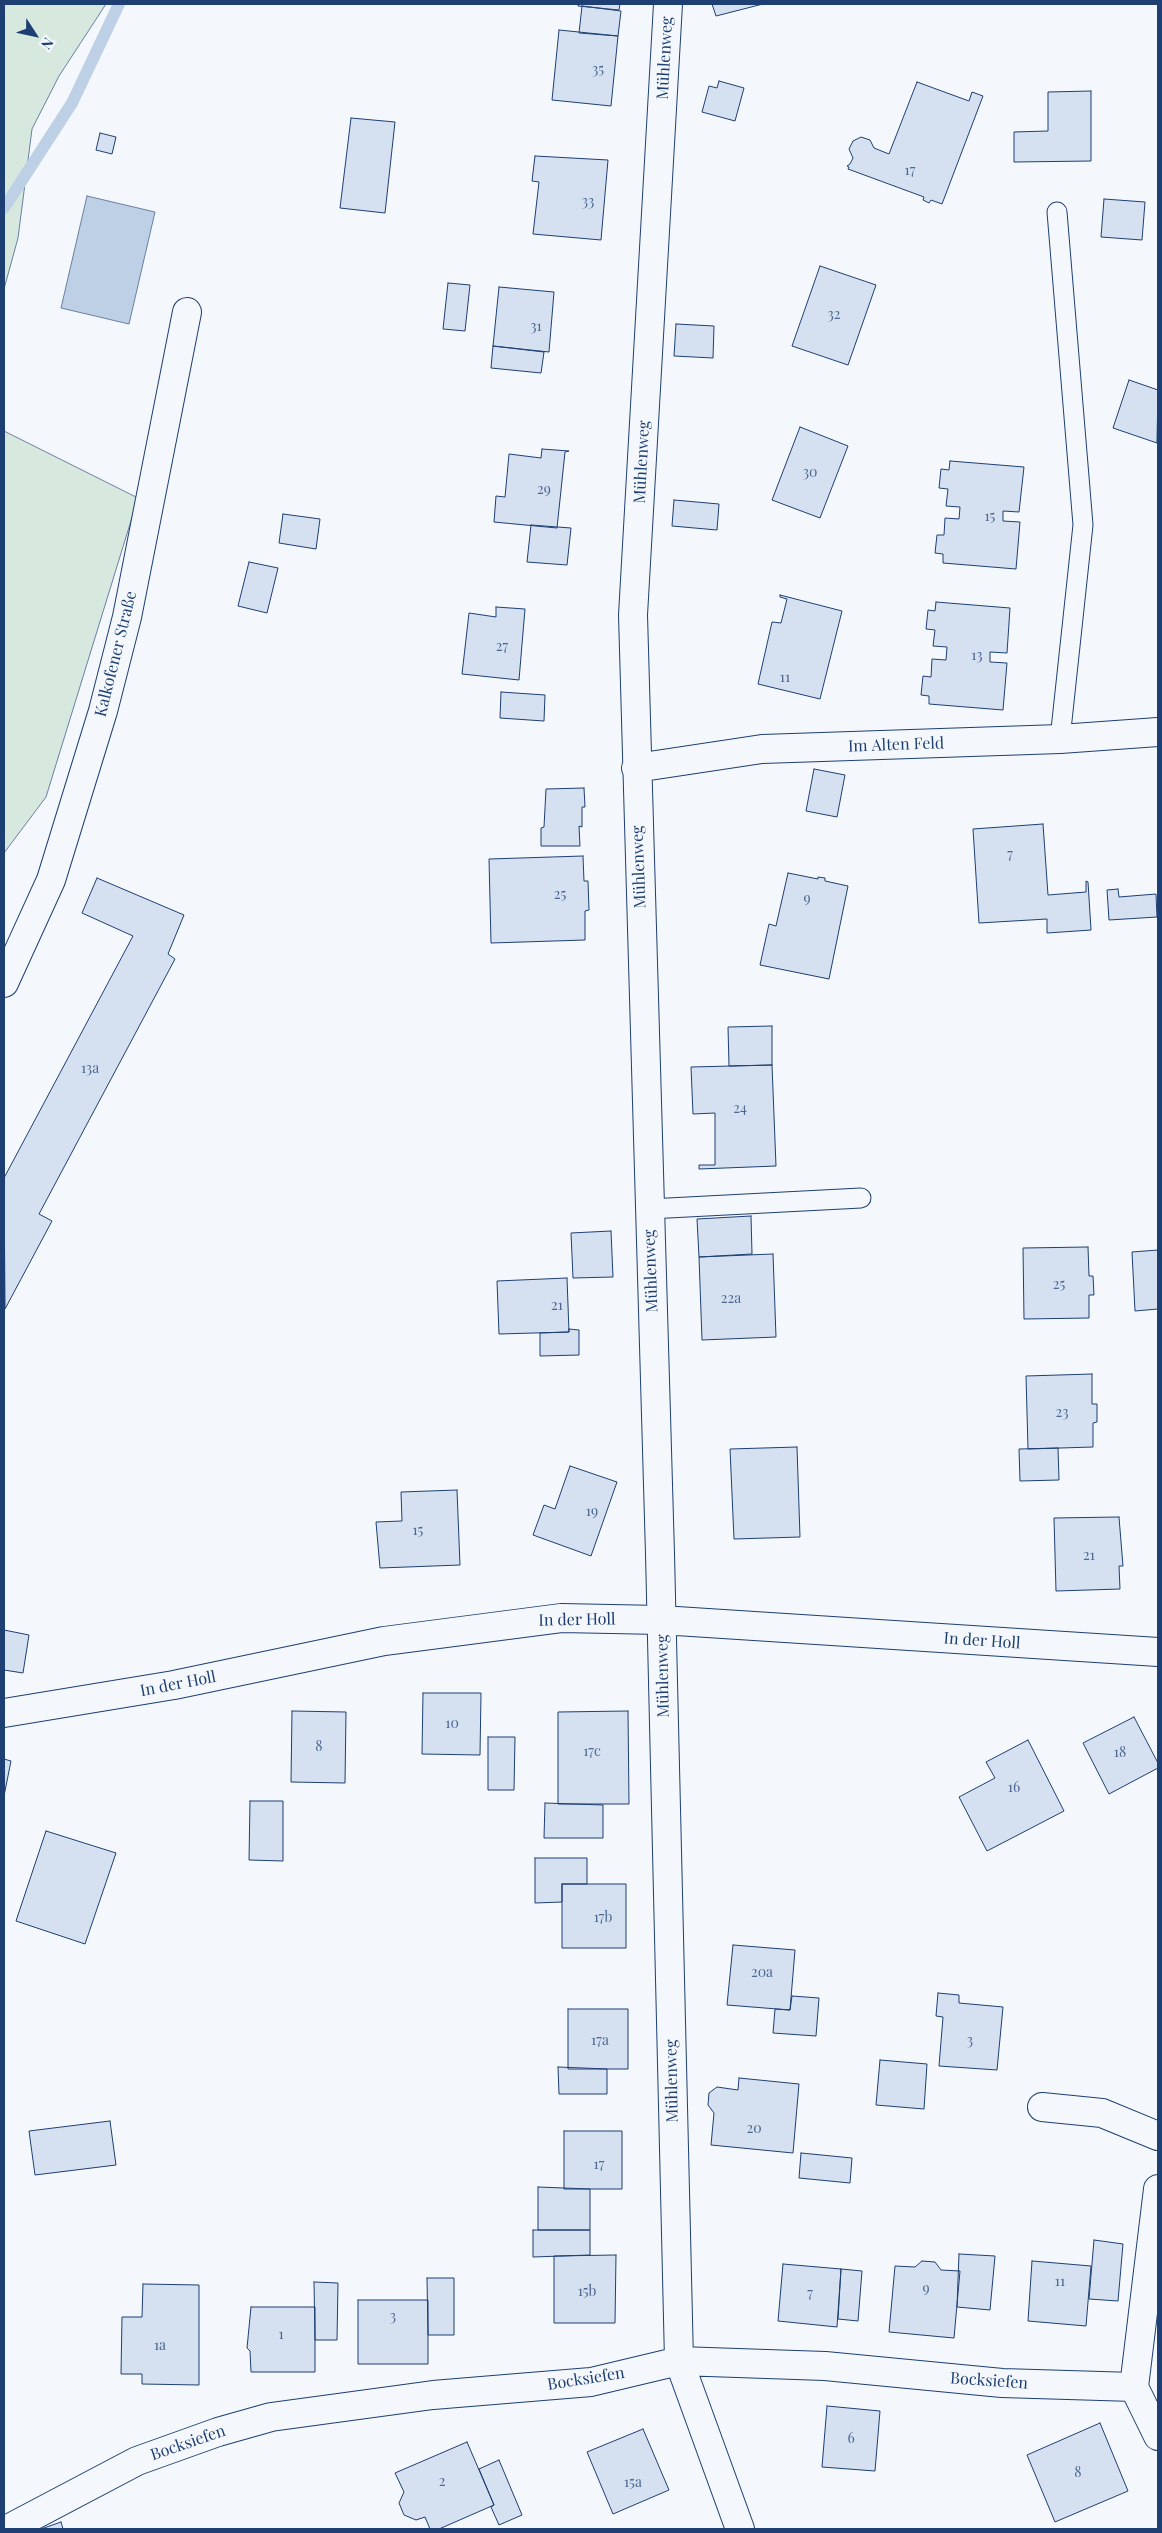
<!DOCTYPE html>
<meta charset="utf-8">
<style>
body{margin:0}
#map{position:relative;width:1162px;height:2533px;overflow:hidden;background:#f4f7fb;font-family:"Playfair Display",serif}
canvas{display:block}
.frame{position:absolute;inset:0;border:5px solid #1d3f73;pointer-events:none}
.north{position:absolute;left:10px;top:10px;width:50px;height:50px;-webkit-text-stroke:4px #f4f7fb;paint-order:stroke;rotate:125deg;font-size:14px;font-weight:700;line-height:20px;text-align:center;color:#1d3f73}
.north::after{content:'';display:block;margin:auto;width:18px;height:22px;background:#1d3f73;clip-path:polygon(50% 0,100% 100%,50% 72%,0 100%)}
</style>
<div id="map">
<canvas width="1162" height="2533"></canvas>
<div class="frame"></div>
<div class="north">N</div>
</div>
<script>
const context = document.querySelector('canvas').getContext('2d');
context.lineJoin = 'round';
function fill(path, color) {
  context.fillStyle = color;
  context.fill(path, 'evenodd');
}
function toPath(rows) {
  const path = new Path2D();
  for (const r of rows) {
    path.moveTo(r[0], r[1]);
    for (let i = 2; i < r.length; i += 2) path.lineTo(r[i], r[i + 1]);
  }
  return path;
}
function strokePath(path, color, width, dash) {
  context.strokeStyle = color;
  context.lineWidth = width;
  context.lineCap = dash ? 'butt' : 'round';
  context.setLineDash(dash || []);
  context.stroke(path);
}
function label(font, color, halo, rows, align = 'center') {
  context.font = font + ' "Playfair Display",serif';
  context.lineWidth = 4;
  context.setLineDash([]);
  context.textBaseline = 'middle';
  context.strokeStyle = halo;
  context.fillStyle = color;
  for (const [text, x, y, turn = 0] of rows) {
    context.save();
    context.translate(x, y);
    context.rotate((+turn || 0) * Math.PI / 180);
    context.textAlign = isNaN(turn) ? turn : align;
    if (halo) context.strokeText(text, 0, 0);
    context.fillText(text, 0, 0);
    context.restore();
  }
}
const green = toPath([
 [4,4,106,4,59,76,32,129,18,238,4,289,4,4],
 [4,431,138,498,46,797,4,853,4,431]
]);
const water = toPath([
 [87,196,155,212,129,324,61,308,87,196]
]);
const stream = toPath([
 [4,208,72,103,119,4]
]);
const building = toPath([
 [578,4,620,4,619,10,578,6,578,4],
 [712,4,763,4,716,16,712,4],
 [582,6,621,11,618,36,579,33,582,6],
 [559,30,618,36,611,106,552,100,559,30],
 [719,81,744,88,735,121,702,112,709,86,717,88,719,81],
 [917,82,969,101,972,92,983,96,942,204,931,200,929,203,923,200,924,197,848,169,849,167,847,166,850,164,853,158,849,149,853,141,861,137,870,140,874,148,889,154,917,82],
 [1091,91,1091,161,1014,162,1014,132,1048,131,1048,92,1091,91],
 [351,118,395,122,385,213,340,208,351,118],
 [100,133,116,137,112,154,96,150,100,133],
 [535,156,608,160,601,240,533,234,539,182,532,181,535,156],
 [1104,199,1145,202,1142,240,1101,237,1104,199],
 [820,266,876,285,848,365,792,346,820,266],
 [448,283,470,285,465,331,443,329,448,283],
 [499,287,554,292,549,352,493,346,499,287],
 [676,324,714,326,713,358,674,356,676,324],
 [493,346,544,352,541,373,491,368,493,346],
 [1129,380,1158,390,1157,443,1113,428,1129,380],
 [800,427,848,446,820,518,772,500,800,427],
 [542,449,569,451,565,452,557,528,494,522,496,496,505,497,509,454,541,458,542,449],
 [950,461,1024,467,1019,512,1003,511,1003,521,1020,522,1016,569,943,563,943,554,935,553,937,535,944,535,945,518,959,519,960,507,946,506,948,489,939,488,941,469,949,470,950,461],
 [674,500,719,504,717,530,672,526,674,500],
 [283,514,320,519,316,549,279,543,283,514],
 [531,525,571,528,567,565,527,562,531,525],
 [249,562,278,568,267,613,238,606,249,562],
 [780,595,842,611,820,699,758,684,772,622,781,623,787,599,780,597,780,595],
 [936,602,1010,608,1007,653,990,652,990,662,1007,663,1003,710,929,704,929,696,921,695,923,676,931,677,932,659,946,660,947,647,933,646,935,630,926,629,928,610,935,611,936,602],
 [496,607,525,609,519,680,462,674,469,613,496,617,496,607],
 [501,692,545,695,544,721,500,718,501,692],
 [814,769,845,775,837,817,806,811,814,769],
 [584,788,585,807,582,807,582,827,579,826,580,846,541,846,541,828,544,827,546,789,584,788],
 [1043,824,1048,895,1086,892,1086,881,1088,882,1091,930,1047,933,1047,919,979,923,973,829,1043,824],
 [583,856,584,881,588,881,589,910,585,911,585,940,491,943,489,859,583,856],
 [788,873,818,879,818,877,825,878,825,881,848,886,829,979,760,965,769,924,776,926,788,873],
 [97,878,184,915,168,954,175,959,39,1214,52,1221,5,1309,4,1178,133,936,82,913,97,878],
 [1118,889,1119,897,1156,894,1157,917,1109,920,1107,890,1118,889],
 [772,1026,772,1065,729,1066,728,1027,772,1026],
 [772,1065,776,1166,699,1169,699,1165,715,1165,715,1113,693,1114,691,1067,772,1065],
 [751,1216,752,1254,699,1257,697,1219,751,1216],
 [611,1231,613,1277,573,1278,571,1233,611,1231],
 [1088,1247,1089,1276,1093,1276,1094,1295,1089,1295,1089,1318,1024,1319,1023,1248,1088,1247],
 [1158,1250,1158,1309,1135,1311,1132,1252,1158,1250],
 [773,1254,776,1337,702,1340,699,1257,773,1254],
 [567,1278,569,1332,499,1334,497,1281,567,1278],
 [569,1329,579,1330,579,1355,540,1356,540,1333,569,1332,569,1329],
 [1092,1374,1092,1404,1097,1404,1097,1422,1093,1423,1093,1447,1028,1449,1026,1376,1092,1374],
 [797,1447,800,1537,734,1539,730,1449,797,1447],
 [1058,1448,1059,1480,1020,1481,1019,1449,1058,1448],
 [570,1466,617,1482,591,1556,533,1535,544,1505,555,1509,570,1466],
 [457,1490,460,1565,380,1568,376,1522,402,1521,401,1492,457,1490],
 [1119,1517,1123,1566,1119,1566,1120,1589,1056,1591,1054,1518,1119,1517],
 [4,1630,29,1635,23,1673,4,1670,4,1630],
 [423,1693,481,1693,480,1755,422,1754,423,1693],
 [292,1711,346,1712,345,1783,291,1782,292,1711],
 [628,1711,629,1804,558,1804,558,1712,628,1711],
 [1134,1717,1158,1763,1158,1768,1109,1794,1083,1743,1134,1717],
 [488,1737,515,1737,514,1790,488,1790,488,1737],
 [1028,1740,1064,1811,987,1851,959,1797,995,1778,986,1762,1028,1740],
 [4,1759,11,1761,4,1796,4,1759],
 [250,1801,283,1801,283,1861,249,1860,250,1801],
 [545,1803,603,1805,603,1838,544,1838,545,1803],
 [46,1831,116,1853,85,1944,16,1921,46,1831],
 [535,1858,587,1858,587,1884,562,1884,562,1902,535,1903,535,1858],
 [562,1884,626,1884,626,1948,562,1948,562,1884],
 [733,1945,795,1950,790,2010,727,2005,733,1945],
 [938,1993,959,1995,959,2003,1003,2007,997,2070,939,2066,943,2017,936,2016,938,1993],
 [792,1996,819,1998,816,2036,773,2033,775,2009,790,2010,792,1996],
 [568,2009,628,2009,628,2069,568,2069,568,2009],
 [880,2060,927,2064,924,2109,876,2105,880,2060],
 [558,2067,607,2069,607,2094,559,2094,558,2067],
 [739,2078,799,2084,793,2153,711,2145,714,2113,708,2105,709,2093,717,2087,738,2090,739,2078],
 [110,2121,116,2165,35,2175,29,2131,110,2121],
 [564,2131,622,2131,622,2189,564,2189,564,2131],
 [801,2153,852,2158,850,2183,799,2178,801,2153],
 [538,2187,590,2189,590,2230,538,2230,538,2187],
 [533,2230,590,2230,590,2255,533,2257,533,2230],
 [1094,2240,1123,2244,1118,2301,1089,2299,1094,2240],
 [959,2254,995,2256,990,2310,957,2307,959,2254],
 [616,2255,615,2323,554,2323,554,2256,616,2255],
 [922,2261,935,2262,941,2270,960,2271,954,2338,889,2332,895,2266,915,2267,922,2261],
 [1032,2261,1091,2266,1086,2326,1028,2321,1032,2261],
 [783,2264,841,2269,837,2327,778,2321,783,2264],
 [841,2269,862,2271,858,2321,838,2319,841,2269],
 [427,2278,454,2278,454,2335,428,2335,427,2278],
 [314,2282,338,2283,337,2340,315,2340,314,2282],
 [143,2284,199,2285,199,2385,142,2384,142,2374,121,2374,122,2317,142,2317,143,2284],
 [358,2300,428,2300,428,2364,358,2364,358,2300],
 [251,2307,315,2307,315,2372,251,2372,250,2351,247,2348,251,2307],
 [827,2406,880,2411,875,2471,822,2467,827,2406],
 [1100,2423,1128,2491,1055,2522,1027,2455,1100,2423],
 [643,2429,669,2490,613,2514,587,2452,643,2429],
 [467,2442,494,2505,439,2529,430,2529,425,2517,416,2520,404,2515,399,2503,404,2492,395,2473,467,2442],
 [499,2460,522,2515,499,2525,491,2507,494,2505,479,2469,499,2460],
 [61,2522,63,2529,41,2529,61,2522]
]);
const service = toPath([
 [1057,212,1083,525,1060,739],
 [649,1209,861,1198]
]);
const minor = toPath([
 [668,4,633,615,660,1554,679,2361,740,2529],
 [636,768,762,749,1060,739,1158,732],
 [4,983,51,880,103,711,127,617,187,312],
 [4,1713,174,1685,384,1641,561,1618,661,1620,1158,1652],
 [1042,2107,1102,2113,1158,2136],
 [1134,2387,1158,2189],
 [1134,2387,1158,2436],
 [8,2529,137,2461,218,2432,271,2417,433,2395,591,2382,679,2361,825,2366,1002,2383,1134,2387]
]);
const numberNames = [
 ["35",598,70],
 ["17",910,171],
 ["33",588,202],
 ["32",834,315],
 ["31",536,327],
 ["30",810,473],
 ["29",544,490],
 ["15",990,517],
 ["27",502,647],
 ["13",977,656],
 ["11",785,678],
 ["7",1010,855],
 ["25",560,895],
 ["9",807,899],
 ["13a",90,1069],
 ["24",740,1109],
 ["25",1059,1285],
 ["22a",731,1299],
 ["21",557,1306],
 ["23",1062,1413],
 ["19",592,1512],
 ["15",418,1531],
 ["21",1089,1556],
 ["10",452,1724],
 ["8",319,1747],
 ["17c",592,1752],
 ["18",1120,1753],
 ["16",1014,1788],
 ["17b",603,1918],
 ["20a",762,1973],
 ["17a",600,2041],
 ["3",970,2041],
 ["20",754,2129],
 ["17",599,2165],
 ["11",1060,2282],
 ["9",926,2289],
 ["15b",587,2292],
 ["7",810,2294],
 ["3",393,2317],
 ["1",281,2335],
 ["1a",160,2346],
 ["6",851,2439],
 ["8",1078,2473],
 ["2",442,2482],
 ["15a",633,2483]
];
const streetNames = [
 ["Mühlenweg",665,58,-87],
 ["Mühlenweg",642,462,-87],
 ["Kalkofener Straße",116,654,-76],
 ["Im Alten Feld",896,745,-2],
 ["Mühlenweg",639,867,-92],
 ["Mühlenweg",651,1271,-92],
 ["In der Holl",577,1620,-1],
 ["In der Holl",982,1641,4],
 ["Mühlenweg",663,1676,-91],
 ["In der Holl",178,1684,-11],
 ["Mühlenweg",672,2081,-91],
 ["Bocksiefen",586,2379,-9],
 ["Bocksiefen",989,2381,4],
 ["Bocksiefen",188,2443,-19]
];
fill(green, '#d7e8df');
strokePath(green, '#687fa3', 1);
fill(water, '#bed0e5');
strokePath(water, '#687fa3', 1);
strokePath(stream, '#bed0e5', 12);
fill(building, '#d5e0f0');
strokePath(building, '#1d3f73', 1);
strokePath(service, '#1d3f73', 21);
strokePath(minor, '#1d3f73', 30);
strokePath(service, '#f4f7fb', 19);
strokePath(minor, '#f4f7fb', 28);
label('14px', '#4b6792', null, numberNames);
label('16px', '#1d3f73', '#f4f7fb', streetNames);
</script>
